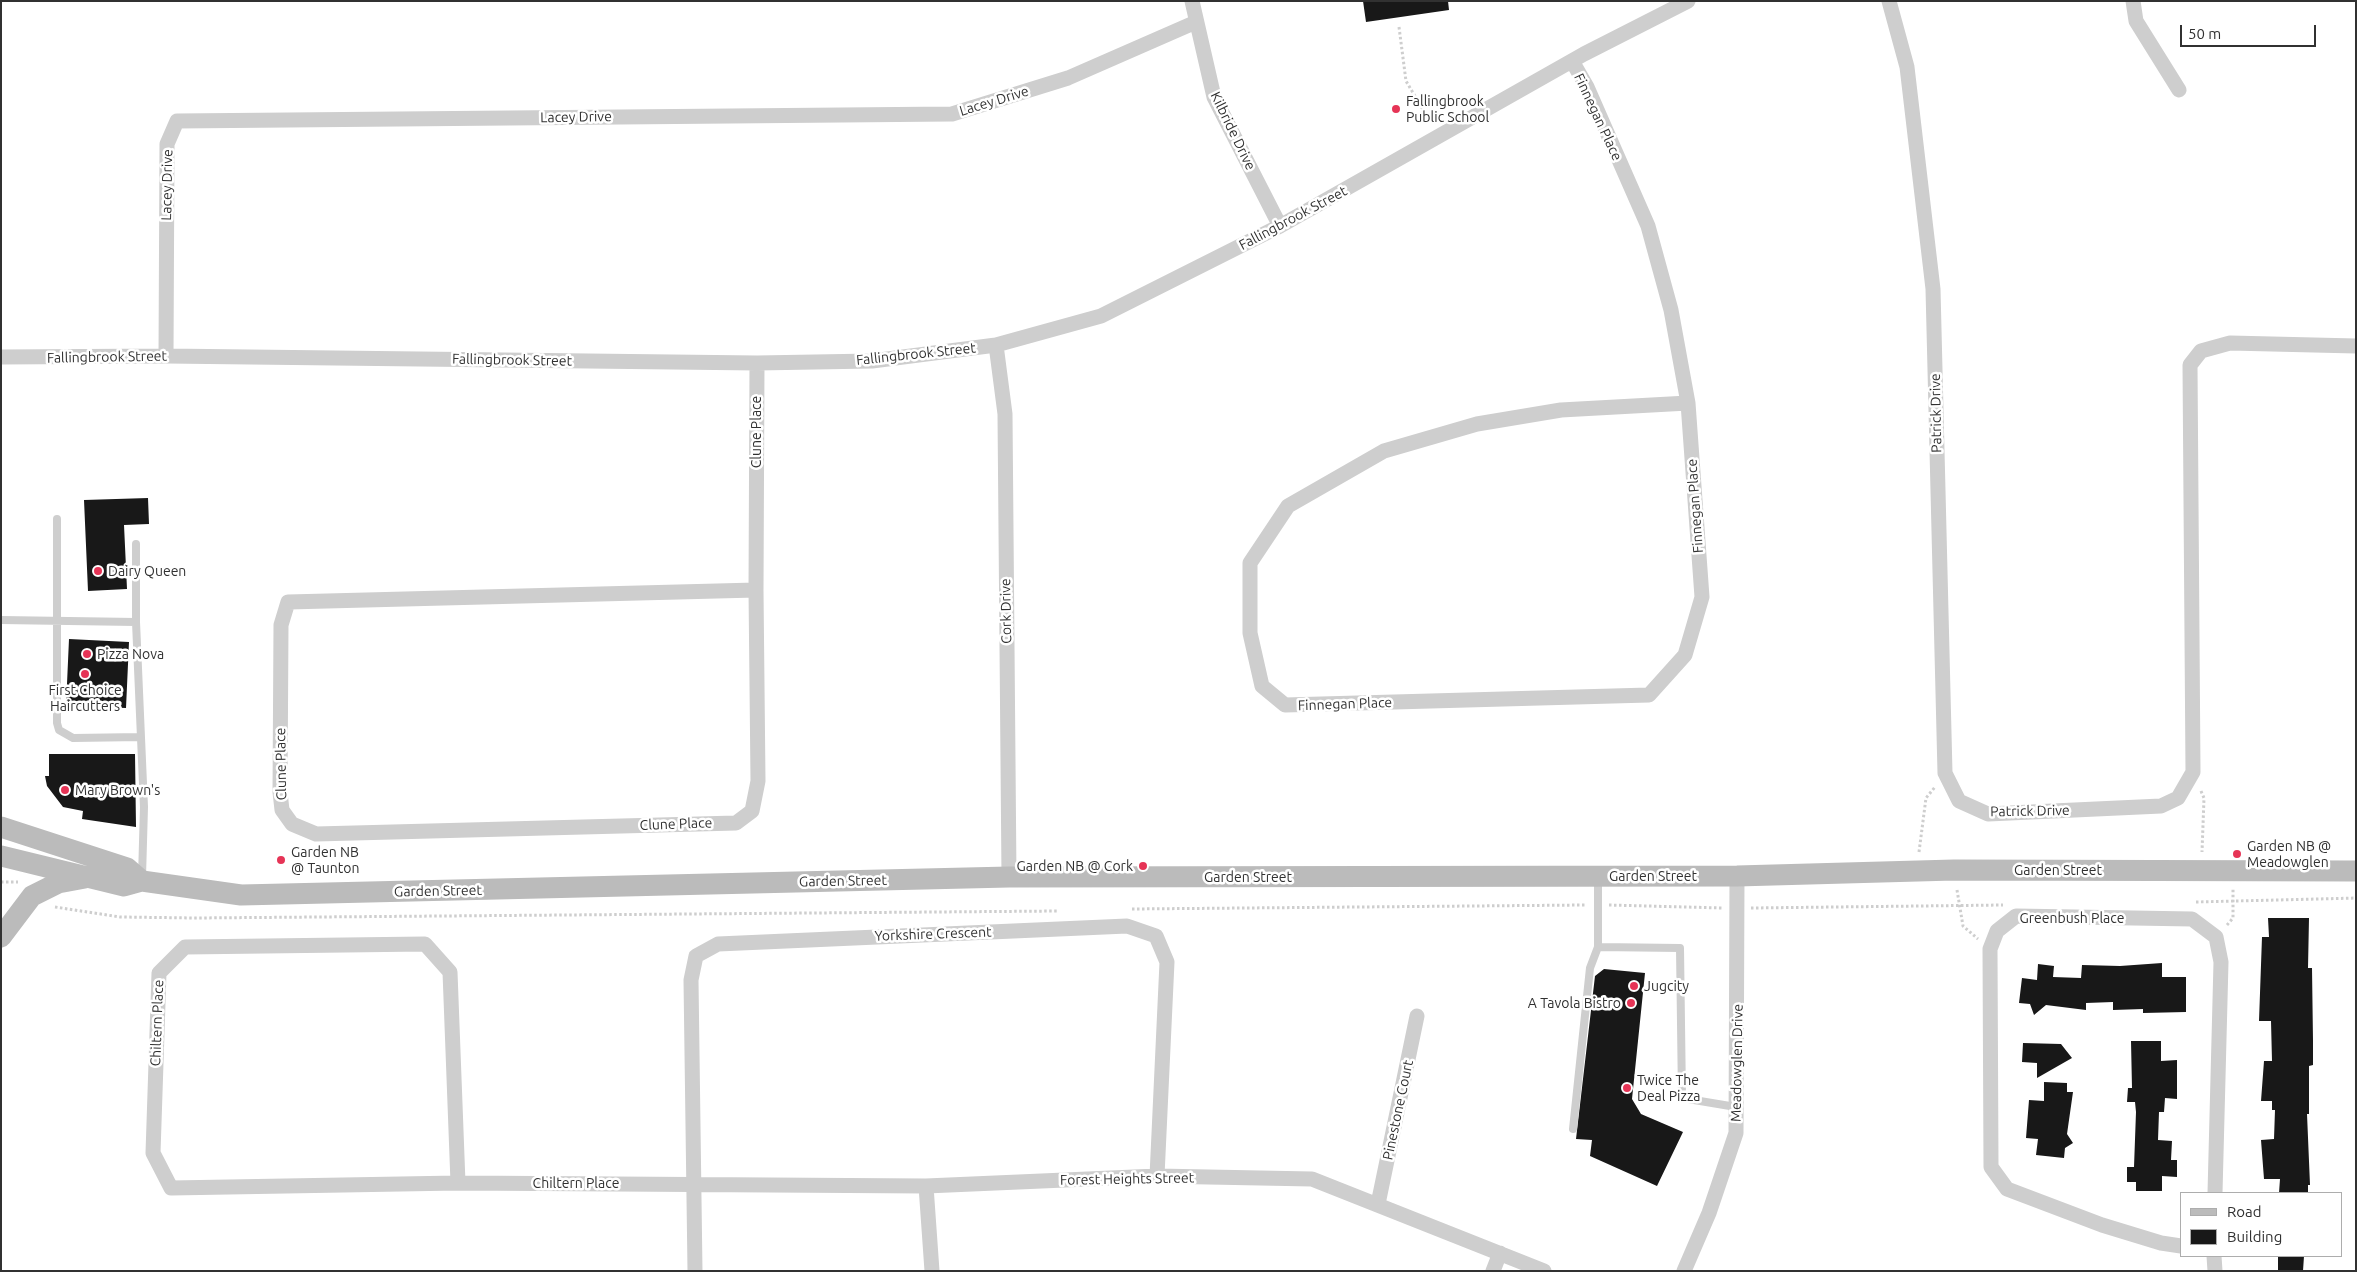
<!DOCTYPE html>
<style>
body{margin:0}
#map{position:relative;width:2357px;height:1272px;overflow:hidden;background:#fff;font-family:Ubuntu,sans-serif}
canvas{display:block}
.frame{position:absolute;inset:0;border:2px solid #313131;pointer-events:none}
.legend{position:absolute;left:2180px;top:1192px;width:162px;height:65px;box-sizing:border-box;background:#fff;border:1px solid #adadad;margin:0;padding:6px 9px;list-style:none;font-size:15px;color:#313131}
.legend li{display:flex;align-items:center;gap:10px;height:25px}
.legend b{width:25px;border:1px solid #adadad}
.scale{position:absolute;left:2180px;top:25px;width:136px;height:22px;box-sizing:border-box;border:2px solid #313131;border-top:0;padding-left:6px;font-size:15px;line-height:18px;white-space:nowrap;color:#313131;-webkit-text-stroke:4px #fff;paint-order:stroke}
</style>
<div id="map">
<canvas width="2357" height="1272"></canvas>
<div class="frame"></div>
<ul class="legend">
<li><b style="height:6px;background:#bbb"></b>Road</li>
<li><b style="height:14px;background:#181818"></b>Building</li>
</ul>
<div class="scale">50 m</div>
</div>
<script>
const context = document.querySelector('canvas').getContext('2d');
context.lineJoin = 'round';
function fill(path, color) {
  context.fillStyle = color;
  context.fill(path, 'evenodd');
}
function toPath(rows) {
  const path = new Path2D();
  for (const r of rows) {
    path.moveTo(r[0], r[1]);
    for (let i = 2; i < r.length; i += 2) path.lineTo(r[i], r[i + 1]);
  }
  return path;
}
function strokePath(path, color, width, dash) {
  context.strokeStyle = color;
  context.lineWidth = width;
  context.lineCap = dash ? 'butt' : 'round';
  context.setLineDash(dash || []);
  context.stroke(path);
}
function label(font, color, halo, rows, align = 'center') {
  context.font = font + ' Ubuntu,sans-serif';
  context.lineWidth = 5;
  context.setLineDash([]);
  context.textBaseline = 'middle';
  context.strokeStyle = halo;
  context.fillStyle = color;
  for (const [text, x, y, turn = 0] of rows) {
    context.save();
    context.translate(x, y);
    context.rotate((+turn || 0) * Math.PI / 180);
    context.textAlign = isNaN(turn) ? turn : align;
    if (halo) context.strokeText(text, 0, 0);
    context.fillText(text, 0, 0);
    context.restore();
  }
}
const building = toPath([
 [1363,1,1448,1,1449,10,1366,22],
 [148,498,149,524,124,525,127,589,88,591,84,500],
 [69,639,129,642,126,708,66,706],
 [49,754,135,754,136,827,82,819,83,811,63,807,47,786,45,776,49,776],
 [2268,918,2309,918,2308,968,2312,968,2313,1041,2313,1065,2309,1066,2309,1114,2307,1114,2310,1185,2308,1185,2308,1193,2279,1193,2280,1179,2264,1179,2261,1140,2274,1139,2275,1110,2272,1110,2272,1101,2261,1101,2264,1061,2272,1061,2271,1021,2259,1021,2262,937,2269,937],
 [2162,963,2162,977,2186,977,2186,1012,2143,1013,2143,1009,2113,1010,2113,1002,2086,1003,2086,1010,2046,1005,2034,1015,2030,1004,2019,1003,2022,978,2037,980,2038,964,2054,966,2053,977,2081,978,2082,965,2120,966],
 [1604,969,1645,973,1632,1099,1641,1114,1683,1132,1657,1186,1590,1156,1592,1140,1576,1139,1595,976],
 [2131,1041,2161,1041,2161,1061,2177,1060,2177,1099,2165,1098,2164,1112,2159,1112,2158,1140,2172,1141,2171,1160,2177,1160,2177,1177,2162,1176,2162,1191,2136,1191,2136,1182,2127,1182,2127,1167,2134,1167,2136,1112,2135,1102,2127,1102,2128,1088,2132,1088],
 [2023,1043,2061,1044,2072,1058,2037,1078,2037,1063,2022,1062],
 [2044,1082,2067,1083,2067,1092,2073,1092,2067,1134,2073,1143,2065,1148,2064,1158,2036,1155,2038,1139,2026,1138,2029,1100,2044,1101],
 [2278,1256,2304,1256,2303,1271,2278,1271]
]);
const path = toPath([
 [1399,27,1406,81,1431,123],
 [2201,791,2204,798,2202,852],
 [1919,852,1926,798,1935,787],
 [1,882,18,882],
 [1957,890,1963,926,1978,939],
 [2196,902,2356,898],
 [1609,905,1723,908],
 [55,907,120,917,195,918,1058,911],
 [1751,908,2003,905],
 [1132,909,1585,905],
 [2227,925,2233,918,2233,889]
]);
const lane = toPath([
 [57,519,57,723,59,730,73,738,141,737],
 [136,544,136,622,144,807,142,877],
 [1,620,136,622],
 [1598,878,1598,947,1680,948,1682,1098,1736,1107],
 [1573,1129,1590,968,1598,947]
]);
const street = toPath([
 [1192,1,1214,97,1280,226],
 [1889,1,1907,67,1933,289,1945,773,1959,801,1988,814,2161,806,2178,798,2193,772,2190,365,2201,351,2230,343,2356,346],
 [2133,1,2136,21,2179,90],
 [1572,61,1587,87,1648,226,1671,310,1688,403,1702,597,1685,655,1649,695,1285,705,1262,686,1250,633,1250,563,1288,506,1384,451,1477,424,1561,410,1688,403],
 [996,345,1005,414,1009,877],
 [166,356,167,144,177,121,952,114,1068,78,1196,22],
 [1,357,166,356,757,363,872,361,996,345,1101,316,1280,226,1584,54,1688,1],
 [756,590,288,602,281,625,280,792,282,810,292,824,316,834,736,823,752,811,758,781,756,590,757,363],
 [458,1183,450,972,425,944,185,947,159,973,153,1153,171,1188,458,1183,926,1186,1157,1176,1312,1179,1544,1271],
 [926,1186,932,1271],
 [1378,1204,1417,1016],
 [2181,1246,2161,1243,2102,1225,2007,1189,1991,1167,1990,949,1997,931,2016,916,2192,919,2216,937,2221,962,2215,1193],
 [2214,1256,2215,1271],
 [695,1271,691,980,696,956,718,944,1127,926,1156,936,1167,962,1157,1176],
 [1493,1271,1500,1253],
 [1684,1271,1709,1213,1736,1133,1737,876]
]);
const secondary = toPath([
 [1,827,127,868,142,881],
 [1,856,124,886,142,881,241,895,1009,877,1737,876,1954,870,2356,871],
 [1,937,32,896,58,883,85,878]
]);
const markers = [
 [1396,109,5,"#e63456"],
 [98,571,5,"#e63456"],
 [87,654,5,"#e63456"],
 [85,674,5,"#e63456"],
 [65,790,5,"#e63456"],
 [2237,854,5,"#e63456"],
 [281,860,5,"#e63456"],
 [1143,866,5,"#e63456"],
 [1634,986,5,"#e63456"],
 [1631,1003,5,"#e63456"],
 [1627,1088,5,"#e63456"]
];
const streetNames = [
 ["Lacey Drive",994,101,-17],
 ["Lacey Drive",576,117,-1],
 ["Finnegan Place",1598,117,65],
 ["Kilbride Drive",1233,131,64],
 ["Lacey Drive",167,185,-89],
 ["Fallingbrook Street",1293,218,-28],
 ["Fallingbrook Street",916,354,-6],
 ["Fallingbrook Street",107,357,-1],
 ["Fallingbrook Street",512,360,1],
 ["Patrick Drive",1936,413,-91],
 ["Clune Place",756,432,-90],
 ["Finnegan Place",1695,506,-94],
 ["Cork Drive",1006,611,-91],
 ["Finnegan Place",1345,704,-2],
 ["Clune Place",281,764,-91],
 ["Patrick Drive",2030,811,-1],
 ["Clune Place",676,824,-2],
 ["Garden Street",2058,870],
 ["Garden Street",1653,876],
 ["Garden Street",1248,877],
 ["Garden Street",843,881,-1],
 ["Garden Street",438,891,-1],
 ["Greenbush Place",2072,918],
 ["Yorkshire Crescent",933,934,-2],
 ["Chiltern Place",157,1023,-88],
 ["Meadowglen Drive",1737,1063,-89],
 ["Pinestone Court",1398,1110,-78],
 ["Forest Heights Street",1127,1179,-1],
 ["Chiltern Place",576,1183]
];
const poiNames = [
 ["Fallingbrook",1406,101],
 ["Public School",1406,117],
 ["Dairy Queen",108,571],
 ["Pizza Nova",97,654],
 ["First Choice",85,690,"center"],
 ["Haircutters",85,706,"center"],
 ["Mary Brown's",75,790],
 ["Garden NB @",2247,846],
 ["Meadowglen",2247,862],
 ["Garden NB",291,852],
 ["@ Taunton",291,868],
 ["Garden NB @ Cork",1133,866,"right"],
 ["Jugcity",1644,986],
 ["A Tavola Bistro",1621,1003,"right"],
 ["Twice The",1637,1080],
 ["Deal Pizza",1637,1096]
];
fill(building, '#181818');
strokePath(path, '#cecece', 3, [2.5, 2.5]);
strokePath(lane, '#cecece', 8);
strokePath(street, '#cecece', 15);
strokePath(secondary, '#bbb', 21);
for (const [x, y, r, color] of markers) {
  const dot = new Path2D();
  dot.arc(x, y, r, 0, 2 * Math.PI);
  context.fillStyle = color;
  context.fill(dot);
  strokePath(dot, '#fff', 2);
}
label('14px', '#313131', '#fff', streetNames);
label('14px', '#313131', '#fff', poiNames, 'left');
</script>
